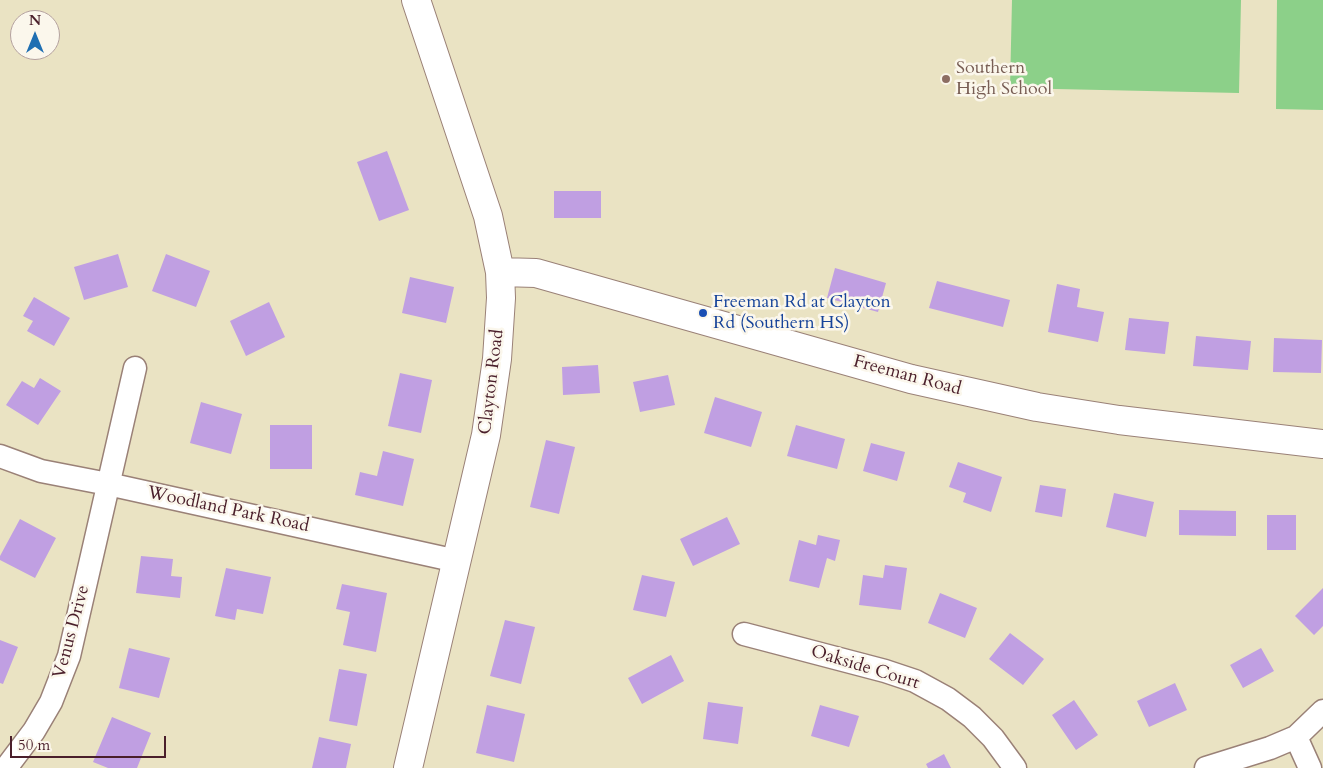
<!DOCTYPE html>
<style>
body{margin:0}
#map{position:relative;width:1323px;height:768px;overflow:hidden;background:#eae3c3;font-family:Cardo,serif}
canvas{display:block}
.north{position:absolute;left:10px;top:10px;width:50px;height:50px;box-sizing:border-box;background:#fbf7ec;border:1px solid #b4a19f;border-radius:50%;rotate:0deg;font-size:14px;font-weight:700;line-height:20px;text-align:center;color:#4a1f2b}
.north::after{content:'';display:block;margin:auto;width:18px;height:22px;background:#1f6fb2;clip-path:polygon(50% 0,100% 100%,50% 72%,0 100%)}
.scale{position:absolute;left:10px;top:736px;width:156px;height:22px;box-sizing:border-box;border:2px solid #4a1f2b;border-top:0;padding-left:6px;font-size:15px;line-height:18px;white-space:nowrap;color:#4a1f2b;-webkit-text-stroke:4px #fbf7ec;paint-order:stroke}
</style>
<div id="map">
<canvas width="1323" height="768"></canvas>
<div class="north">N</div>
<div class="scale">50 m</div>
</div>
<script>
const context = document.querySelector('canvas').getContext('2d');
context.lineJoin = 'round';
function fill(path, color) {
  context.fillStyle = color;
  context.fill(path, 'evenodd');
}
function toPath(rows) {
  const path = new Path2D();
  for (const r of rows) {
    path.moveTo(r[0], r[1]);
    for (let i = 2; i < r.length; i += 2) path.lineTo(r[i], r[i + 1]);
  }
  return path;
}
function strokePath(path, color, width, dash) {
  context.strokeStyle = color;
  context.lineWidth = width;
  context.lineCap = dash ? 'butt' : 'round';
  context.setLineDash(dash || []);
  context.stroke(path);
}
function label(font, color, halo, rows, align = 'center') {
  context.font = font + ' Cardo,serif';
  context.lineWidth = 5;
  context.setLineDash([]);
  context.textBaseline = 'middle';
  context.strokeStyle = halo;
  context.fillStyle = color;
  for (const [text, x, y, turn = 0] of rows) {
    context.save();
    context.translate(x, y);
    context.rotate((+turn || 0) * Math.PI / 180);
    context.textAlign = isNaN(turn) ? turn : align;
    if (halo) context.strokeText(text, 0, 0);
    context.fillText(text, 0, 0);
    context.restore();
  }
}
const green = toPath([
 [1012,0,1241,0,1239,93,1010,88],
 [1277,0,1323,0,1323,110,1276,109]
]);
const building = toPath([
 [387,151,409,210,379,221,357,162],
 [554,191,601,191,601,218,554,218],
 [118,254,128,287,84,300,74,267],
 [166,254,210,271,196,307,152,291],
 [835,268,886,283,878,312,827,298],
 [410,277,454,287,446,323,402,313],
 [937,281,1010,300,1003,327,929,308],
 [1057,284,1080,289,1077,307,1104,312,1098,342,1048,332],
 [34,297,70,318,54,346,27,331,33,321,23,316],
 [269,302,285,337,246,356,230,321],
 [1129,318,1169,322,1165,354,1125,350],
 [1196,336,1251,341,1248,370,1193,366],
 [1274,338,1322,340,1321,373,1273,372],
 [598,365,600,393,563,395,562,367],
 [400,373,432,380,421,433,388,426],
 [668,375,675,405,640,412,633,382],
 [40,378,61,391,38,425,6,405,22,381,34,388],
 [715,397,762,412,751,447,704,433],
 [201,402,242,414,231,454,190,443],
 [270,425,312,425,312,469,270,469],
 [796,425,845,439,837,469,787,456],
 [546,440,575,447,559,514,530,507],
 [871,443,905,452,897,481,863,471],
 [383,451,414,459,403,506,355,495,360,472,377,476],
 [958,462,1002,477,991,512,963,502,966,493,949,487],
 [1040,485,1066,489,1062,517,1035,512],
 [1114,493,1154,502,1146,537,1106,527],
 [1179,510,1236,511,1236,536,1179,535],
 [1267,515,1296,515,1296,550,1267,550],
 [727,517,740,544,693,566,680,539],
 [20,519,56,538,35,578,0,560,0,556],
 [818,535,840,540,835,561,827,558,819,588,789,581,799,540,816,545],
 [141,556,173,559,171,576,182,577,180,598,136,593],
 [885,565,907,568,901,610,859,605,863,575,883,578],
 [226,568,271,577,263,614,237,609,235,620,215,616],
 [642,575,675,582,666,617,633,610],
 [342,584,387,593,376,652,343,645,350,612,336,609],
 [1323,588,1323,626,1314,635,1295,616],
 [940,593,977,608,965,638,928,623],
 [505,620,535,627,521,684,490,676],
 [1010,633,1044,659,1023,685,989,659],
 [0,640,18,647,3,684,0,683],
 [129,648,170,658,159,698,119,688],
 [1261,648,1274,671,1243,688,1230,665],
 [671,655,684,681,642,704,628,678],
 [339,669,367,674,357,726,329,721],
 [1175,683,1187,710,1149,727,1137,701],
 [1074,700,1098,735,1076,750,1052,715],
 [708,702,743,707,738,744,703,739],
 [487,705,525,714,514,762,476,753],
 [820,705,859,716,849,747,811,736],
 [112,717,151,733,137,768,108,768,93,762],
 [319,737,351,744,346,768,312,768],
 [944,754,951,768,928,768,926,764]
]);
const minor = toPath([
 [0,456,41,471,108,484,457,561],
 [744,634,885,671,915,681,948,699,972,717,993,738,1015,768],
 [1296,737,1310,768],
 [6,768,34,731,51,702,69,656,135,368],
 [1206,768,1270,748,1296,737,1323,711]
]);
const tertiary = toPath([
 [500,272,536,273,911,379,1037,407,1119,420,1323,444],
 [408,768,486,435,497,359,501,298,500,272,488,216,416,0]
]);
const markers = [
 [946,79,5,"#8d6e63"],
 [703,313,5,"#1a4fb4"]
];
const educationNames = [
 ["Southern",956,69],
 ["High School",956,90]
];
const transitNames = [
 ["Freeman Rd at Clayton",713,303],
 ["Rd (Southern HS)",713,324]
];
const streetNames = [
 ["Freeman Road",907,376,15],
 ["Clayton Road",492,382,-83],
 ["Woodland Park Road",228,510,12],
 ["Venus Drive",72,632,-75],
 ["Oakside Court",865,668,17]
];
fill(green, '#8cd089');
fill(building, '#c09fe2');
strokePath(minor, '#9a8177', 25);
strokePath(tertiary, '#9a8177', 30);
strokePath(minor, '#fff', 22);
strokePath(tertiary, '#fff', 28);
for (const [x, y, r, color] of markers) {
  const dot = new Path2D();
  dot.arc(x, y, r, 0, 2 * Math.PI);
  context.fillStyle = color;
  context.fill(dot);
  strokePath(dot, '#fbf7ec', 2);
}
label('18px', '#785e54', '#fbf7ec', educationNames, 'left');
label('18px', '#164399', '#fbf7ec', transitNames, 'left');
label('18px', '#4a1f2b', '#fbf7ec', streetNames);
</script>
